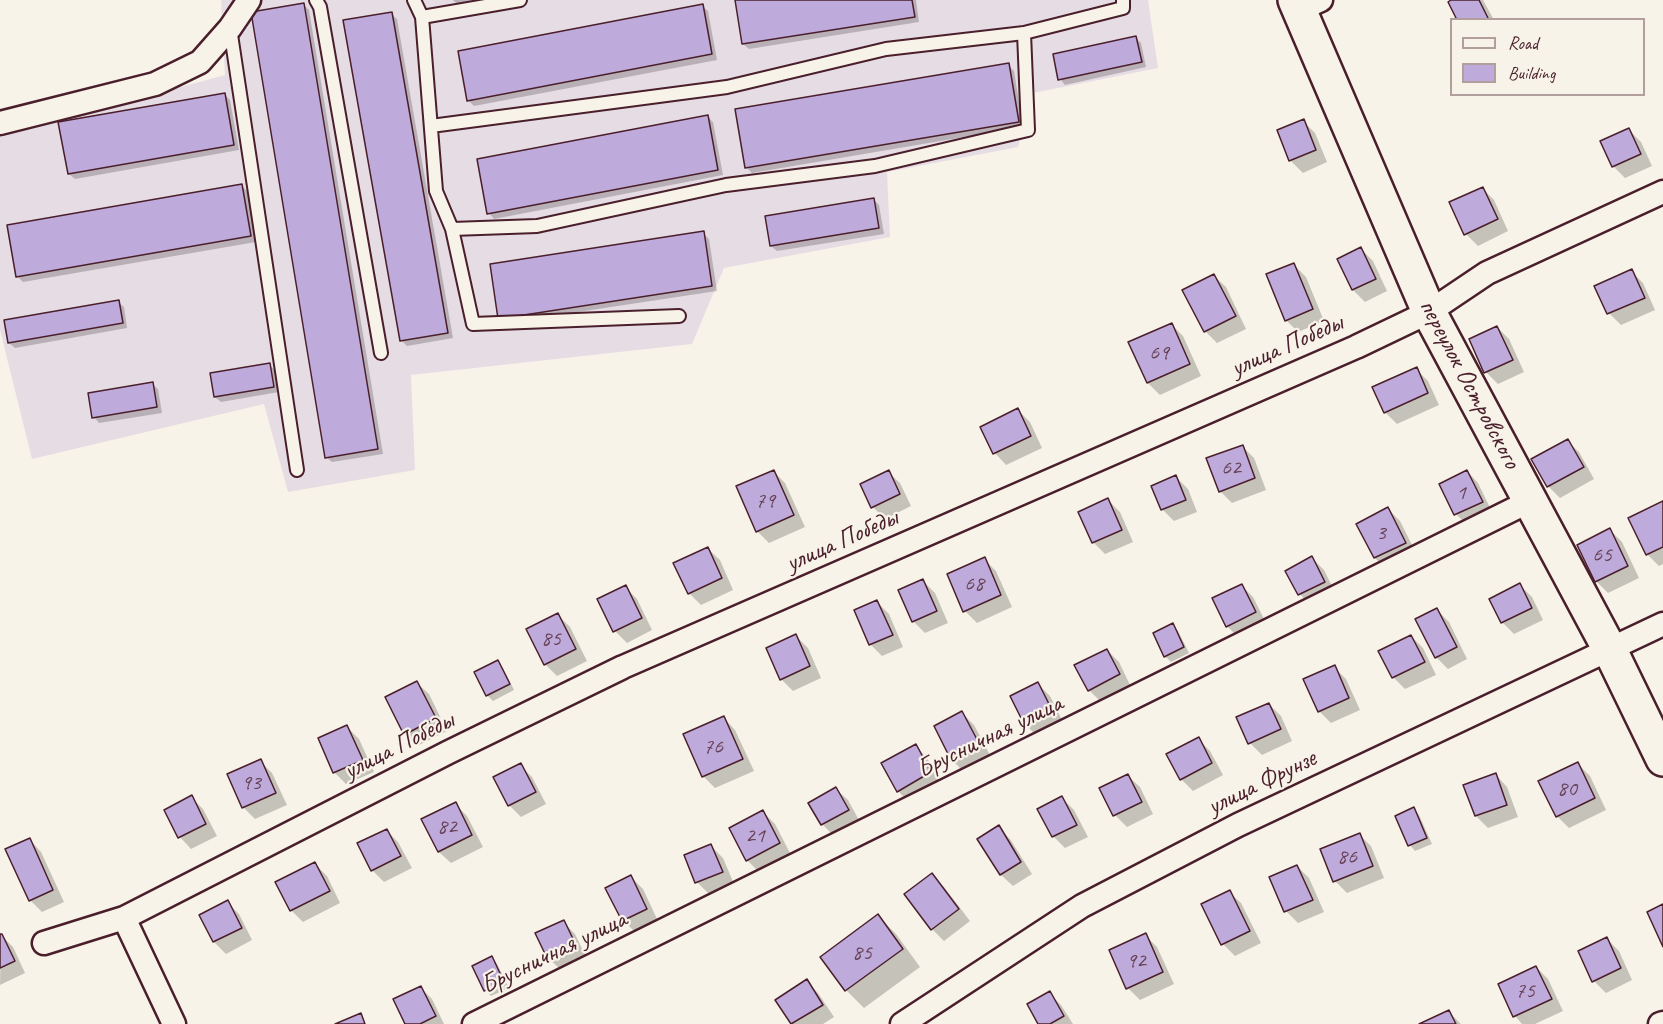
<!DOCTYPE html>
<meta charset="utf-8">
<style>
body{margin:0}
#map{position:relative;width:1663px;height:1024px;overflow:hidden;background:#f7f3e8;font-family:Caveat,sans-serif}
canvas{display:block}
.legend{position:absolute;left:1450px;top:18px;width:195px;height:78px;box-sizing:border-box;background:#f7f3e8;border:2px solid #b29e9c;margin:0;padding:8px 10px;list-style:none;font-size:18px;color:#4a1f2b}
.legend li{display:flex;align-items:center;gap:12px;height:30px}
.legend b{width:30px;border:2px solid #b29e9c}
</style>
<div id="map">
<canvas width="1663" height="1024"></canvas>
<ul class="legend">
<li><b style="height:8px;background:#f7f3e8"></b>Road</li>
<li><b style="height:16px;background:#bfabdb"></b>Building</li>
</ul>
</div>
<script>
const context = document.querySelector('canvas').getContext('2d');
context.lineJoin = 'round';
function fill(path, color) {
  context.fillStyle = color;
  context.fill(path, 'evenodd');
}
function toPath(rows) {
  const path = new Path2D();
  for (const r of rows) {
    path.moveTo(r[0], r[1]);
    for (let i = 2; i < r.length; i += 2) path.lineTo(r[i], r[i + 1]);
  }
  return path;
}
function strokePath(path, color, width, dash) {
  context.strokeStyle = color;
  context.lineWidth = width;
  context.lineCap = dash ? 'butt' : 'round';
  context.setLineDash(dash || []);
  context.stroke(path);
}
function label(font, color, halo, rows, align = 'center') {
  context.font = font + ' Caveat,sans-serif';
  context.lineWidth = 4.5;
  context.setLineDash([]);
  context.textBaseline = 'middle';
  context.strokeStyle = halo;
  context.fillStyle = color;
  for (const [text, x, y, turn = 0] of rows) {
    context.save();
    context.translate(x, y);
    context.rotate((+turn || 0) * Math.PI / 180);
    context.textAlign = isNaN(turn) ? turn : align;
    if (halo) context.strokeText(text, 0, 0);
    context.fillText(text, 0, 0);
    context.restore();
  }
}
const built = toPath([
 [221,0,1148,0,1158,68,1033,93,1018,147,887,172,890,237,724,268,692,344,411,375,415,470,288,492,264,404,32,459,0,330,0,136,225,75]
]);
const shadow = toPath([
 [453,0,478,0,457,4],
 [743,0,916,0,919,22,749,49,743,44],
 [1455,0,1483,0,1494,20,1458,20],
 [304,5,309,10,383,454,332,462,326,457],
 [702,6,708,11,717,60,474,106,468,100],
 [391,14,397,19,453,338,407,346,401,340],
 [1136,38,1141,43,1146,67,1065,85,1060,79],
 [1008,65,1014,71,1023,127,752,173,746,167],
 [224,94,230,100,239,150,75,179,69,174],
 [707,116,713,122,723,175,494,219,489,213],
 [1303,121,1315,133,1327,162,1303,173,1291,161,1279,131],
 [1629,130,1641,142,1652,166,1625,178,1613,166],
 [241,185,247,191,256,242,23,282,17,276],
 [1482,188,1494,200,1508,231,1478,246,1466,234],
 [874,200,879,205,884,234,777,251,771,246],
 [703,233,709,239,717,291,505,323,500,318],
 [1361,249,1373,261,1387,291,1365,302,1353,290,1339,260],
 [1294,265,1306,277,1324,321,1298,332,1286,320],
 [1631,271,1643,283,1655,310,1621,325,1609,313,1596,287],
 [1214,276,1226,287,1246,329,1217,343,1205,331],
 [118,302,124,307,127,328,15,348,9,343],
 [1171,324,1183,336,1201,376,1160,395,1148,383,1130,343],
 [1497,327,1509,339,1524,372,1498,384,1486,372],
 [269,365,275,370,279,392,221,402,215,397],
 [1416,369,1428,381,1439,405,1397,424,1385,412],
 [152,384,158,389,162,413,99,423,94,417],
 [1018,410,1030,422,1042,448,1006,465,995,453,982,427],
 [1567,441,1579,452,1594,479,1560,498,1548,486],
 [1242,446,1254,458,1266,490,1232,503,1220,491],
 [773,471,785,483,805,527,769,543,757,531],
 [1467,471,1478,483,1493,514,1468,526,1456,514,1441,484],
 [888,472,900,483,911,506,885,519,873,507],
 [1176,477,1188,489,1197,512,1174,521,1162,509],
 [1108,500,1120,512,1133,542,1105,554,1093,542],
 [1663,502,1663,564,1659,566,1647,554],
 [1388,509,1400,521,1417,555,1387,570,1375,558,1358,524],
 [1610,530,1622,542,1639,578,1608,593,1596,581],
 [708,549,720,560,733,590,701,605,689,593],
 [1312,558,1324,570,1336,594,1311,606,1300,594,1287,571],
 [984,559,996,571,1012,607,977,623,965,611],
 [923,581,935,593,948,623,925,633,913,621],
 [1241,585,1253,597,1267,625,1239,638,1227,626],
 [1520,585,1532,597,1543,620,1514,634,1502,622,1491,599],
 [625,587,637,599,652,630,627,643,615,631],
 [877,602,889,614,903,647,882,656,870,644],
 [1437,610,1449,622,1467,659,1448,669,1436,657],
 [558,615,570,627,587,661,557,676,545,664],
 [1173,625,1178,631,1189,653,1171,662,1165,656],
 [796,636,808,648,821,678,793,691,781,679],
 [1411,636,1423,648,1436,675,1405,689,1393,677],
 [1107,650,1119,662,1131,687,1101,702,1089,690],
 [497,662,503,668,514,690,493,701,487,695],
 [1334,667,1346,679,1360,710,1331,723,1319,711],
 [417,683,429,694,447,731,417,746,405,734],
 [1038,684,1050,696,1064,724,1038,737,1026,725],
 [1269,704,1281,716,1292,741,1262,755,1250,743],
 [962,713,974,725,992,759,965,773,953,761],
 [724,718,735,730,754,771,715,788,703,776],
 [347,727,359,739,374,772,346,784,334,772],
 [1198,739,1210,751,1223,775,1193,791,1181,779],
 [915,746,927,758,942,785,910,803,898,791],
 [260,761,272,773,287,805,255,819,243,807],
 [1578,764,1590,776,1606,810,1569,828,1557,816],
 [520,765,532,777,546,804,521,817,509,805],
 [1496,775,1507,787,1518,817,1488,828,1476,816],
 [1128,776,1140,787,1153,814,1127,827,1115,815],
 [836,789,848,800,860,822,834,836,822,824],
 [191,797,203,809,217,836,191,849,180,837],
 [1062,798,1074,810,1088,837,1065,848,1053,836,1039,810],
 [455,804,467,816,483,847,451,863,439,852,423,820],
 [1414,809,1419,815,1432,844,1415,851,1410,845],
 [763,812,775,824,791,855,759,872,747,860],
 [998,827,1010,839,1032,874,1013,886,1001,875],
 [386,830,398,842,412,868,384,882,372,870],
 [1360,835,1371,846,1384,878,1347,893,1335,881],
 [30,840,41,852,64,902,42,912,30,900],
 [711,846,723,858,734,884,709,894,697,882],
 [315,864,327,876,340,903,303,922,291,910],
 [1297,866,1309,878,1324,912,1298,923,1286,911,1271,878],
 [932,875,944,887,970,921,944,941,932,929],
 [631,877,643,889,658,921,635,932,623,920],
 [1229,892,1241,903,1261,943,1235,956,1223,944],
 [227,902,239,914,252,940,226,954,214,942,201,916],
 [878,916,896,934,920,967,864,1008,846,990,822,957],
 [563,922,575,934,586,957,560,969,548,958],
 [1,935,13,947,25,973,0,985],
 [1145,935,1157,947,1174,984,1140,1000,1128,988],
 [1607,939,1619,951,1632,980,1606,993,1594,981],
 [492,958,497,964,509,988,491,996,485,990],
 [1536,967,1548,979,1563,1011,1535,1024,1522,1024,1515,1016],
 [806,981,818,993,834,1017,823,1024,793,1024,777,1000],
 [420,987,432,999,444,1024,407,1024],
 [1049,993,1061,1005,1073,1024,1040,1024],
 [1449,1012,1461,1024,1422,1024]
]);
const building = toPath([
 [735,0,912,0,915,17,742,44,735,0],
 [1451,0,1479,0,1489,20,1457,20,1448,2,1451,0],
 [304,3,378,449,325,458,251,12,304,3],
 [703,4,712,54,467,101,458,51,703,4],
 [392,12,448,333,400,341,343,20,392,12],
 [1136,36,1142,62,1058,80,1053,54,1136,36],
 [1009,63,1019,122,745,168,735,109,1009,63],
 [225,93,234,145,68,174,58,122,225,93],
 [708,115,718,170,487,214,477,159,708,115],
 [1304,119,1316,150,1289,161,1277,130,1304,119],
 [1629,128,1641,154,1612,167,1600,141,1629,128],
 [242,184,251,236,16,277,7,225,242,184],
 [1483,187,1498,219,1464,235,1449,202,1483,187],
 [874,198,879,228,770,246,765,216,874,198],
 [704,231,712,286,498,319,490,264,704,231],
 [1361,247,1376,279,1352,290,1337,259,1361,247],
 [1294,263,1313,309,1285,321,1266,274,1294,263],
 [1632,269,1645,298,1607,314,1594,286,1632,269],
 [1214,274,1236,316,1204,332,1182,290,1214,274],
 [119,300,123,323,8,343,4,320,119,300],
 [1172,323,1190,364,1147,383,1128,342,1172,323],
 [1497,326,1513,360,1484,373,1469,339,1497,326],
 [270,363,274,387,214,397,210,373,270,363],
 [1417,367,1428,393,1384,413,1372,387,1417,367],
 [153,382,157,407,92,418,88,393,153,382],
 [1018,408,1031,436,993,454,980,427,1018,408],
 [1568,439,1584,467,1547,487,1531,459,1568,439],
 [1243,445,1255,478,1219,492,1206,458,1243,445],
 [774,470,794,515,756,532,736,486,774,470],
 [889,470,900,494,871,508,860,484,889,470],
 [1467,470,1483,502,1454,515,1439,484,1467,470],
 [1176,475,1186,500,1161,510,1151,486,1176,475],
 [1108,498,1122,530,1092,543,1078,512,1108,498],
 [1663,501,1663,547,1646,555,1628,518,1663,501],
 [1388,507,1406,543,1374,558,1356,524,1388,507],
 [1610,528,1628,566,1595,582,1577,545,1610,528],
 [708,547,722,578,688,594,673,563,708,547],
 [1312,556,1325,582,1298,595,1285,571,1312,556],
 [985,557,1001,595,963,612,947,574,985,557],
 [923,579,937,611,912,622,898,590,923,579],
 [1520,583,1532,608,1501,623,1489,599,1520,583],
 [1242,584,1256,612,1226,627,1212,598,1242,584],
 [626,585,642,618,613,632,597,599,626,585],
 [877,600,893,635,869,645,854,610,877,600],
 [1437,608,1457,647,1435,658,1415,619,1437,608],
 [558,613,576,649,544,665,526,629,558,613],
 [1173,623,1184,647,1164,657,1153,633,1173,623],
 [796,634,810,666,780,680,766,648,796,634],
 [1411,635,1425,662,1392,678,1378,651,1411,635],
 [1107,649,1120,674,1088,691,1074,665,1107,649],
 [498,660,510,684,486,696,474,672,498,660],
 [1335,665,1349,698,1318,712,1303,679,1335,665],
 [417,681,436,718,404,735,385,697,417,681],
 [1038,682,1053,712,1025,726,1010,696,1038,682],
 [1269,703,1281,729,1248,744,1236,717,1269,703],
 [962,711,981,747,952,762,934,726,962,711],
 [724,716,743,759,702,777,683,734,724,716],
 [347,725,363,760,333,773,318,738,347,725],
 [1199,737,1212,763,1180,780,1166,754,1199,737],
 [916,744,931,772,897,792,881,763,916,744],
 [261,759,276,793,242,808,227,774,261,759],
 [1578,762,1595,798,1556,817,1538,781,1578,762],
 [521,763,536,792,508,806,493,777,521,763],
 [1496,773,1507,805,1475,816,1463,785,1496,773],
 [1128,774,1142,802,1113,816,1099,788,1128,774],
 [836,787,849,810,821,825,808,803,836,787],
 [192,795,206,824,178,838,164,810,192,795],
 [1062,796,1077,825,1052,837,1037,809,1062,796],
 [456,802,472,835,438,852,421,819,456,802],
 [1414,807,1427,838,1408,846,1395,816,1414,807],
 [763,810,780,843,746,861,729,828,763,810],
 [999,825,1021,862,1000,875,977,839,999,825],
 [387,829,401,856,371,871,357,843,387,829],
 [1360,833,1373,866,1333,882,1320,849,1360,833],
 [30,838,53,890,29,901,5,849,30,838],
 [711,844,723,872,695,883,684,855,711,844],
 [315,862,330,891,290,911,275,882,315,862],
 [1297,865,1313,900,1284,912,1269,877,1297,865],
 [932,873,959,909,931,930,904,894,932,873],
 [631,875,647,909,622,921,605,888,631,875],
 [1230,890,1250,931,1221,945,1201,904,1230,890],
 [228,900,242,928,213,942,199,915,228,900],
 [1663,904,1663,947,1647,912,1663,904],
 [878,914,903,949,845,991,820,957,878,914],
 [564,920,576,945,547,958,535,933,564,920],
 [1146,933,1163,972,1126,989,1109,950,1146,933],
 [0,934,2,934,15,961,0,968,0,934],
 [1607,937,1621,968,1592,982,1578,951,1607,937],
 [492,956,504,982,484,991,472,966,492,956],
 [1536,966,1552,999,1513,1017,1498,984,1536,966],
 [807,979,823,1005,791,1024,775,1000,807,979],
 [421,986,436,1016,420,1024,405,1024,393,999,421,986],
 [1050,991,1064,1016,1050,1024,1038,1024,1027,1004,1050,991],
 [1449,1010,1456,1024,1419,1024,1449,1010],
 [361,1013,365,1024,335,1024,361,1013]
]);
const lane = toPath([
 [316,0,320,7,381,353],
 [414,0,422,17,436,191,452,229,473,324,679,316],
 [422,17,520,0],
 [230,28,297,470],
 [431,126,727,87,886,49,1024,33,1123,8,1123,0],
 [452,229,537,226,726,185,875,166,1028,130,1024,33]
]);
const street = toPath([
 [1299,10,1321,0],
 [0,123,155,84,200,62,230,28,249,0],
 [124,918,174,1024],
 [44,943,124,918,449,752,623,667,1356,347,1429,312,1487,273,1663,192],
 [474,1024,1530,501],
 [902,1024,1082,906,1238,825,1663,624],
 [1660,1024,1663,1023]
]);
const secondary = toPath([
 [1295,0,1429,312,1610,650,1663,759]
]);
const numberNames = [
 ["69",1159,353],
 ["62",1231,468],
 ["1",1461,493],
 ["79",765,501],
 ["3",1381,533],
 ["65",1602,555],
 ["68",974,584],
 ["85",551,639],
 ["76",713,747],
 ["93",251,783],
 ["80",1567,789],
 ["82",447,827],
 ["21",755,836],
 ["86",1347,857],
 ["85",862,953],
 ["92",1136,961],
 ["75",1525,991]
];
const streetNames = [
 ["улица Победы",1287,346,-24],
 ["переулок Островского",1469,384,62],
 ["улица Победы",842,541,-24],
 ["Брусничная улица",990,737,-26],
 ["улица Победы",399,746,-27],
 ["улица Фрунзе",1262,783,-26],
 ["Брусничная улица",554,953,-26]
];
fill(built, '#e6dde4');
fill(shadow, '#0003');
fill(building, '#bfabdb');
strokePath(building, '#4a1f2b', 1.5);
strokePath(lane, '#4a1f2b', 16);
strokePath(street, '#4a1f2b', 27);
strokePath(secondary, '#4a1f2b', 38);
strokePath(lane, '#f7f3e8', 12);
strokePath(street, '#f7f3e8', 22);
strokePath(secondary, '#f7f3e8', 33);
label('22px', '#674257', null, numberNames);
label('26px', '#4a1f2b', '#f7f3e8', streetNames);
</script>
